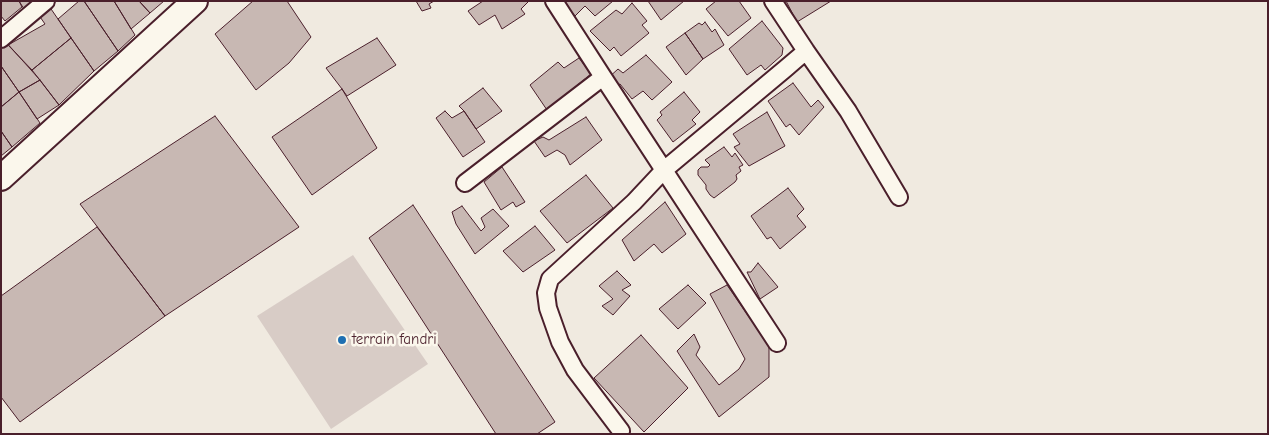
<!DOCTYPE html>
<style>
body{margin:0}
#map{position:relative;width:1269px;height:435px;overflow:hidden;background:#f0eae0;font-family:"Comic Neue",sans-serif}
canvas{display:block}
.frame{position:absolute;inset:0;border:2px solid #4a1f2b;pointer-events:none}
</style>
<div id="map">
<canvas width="1269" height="435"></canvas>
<div class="frame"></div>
</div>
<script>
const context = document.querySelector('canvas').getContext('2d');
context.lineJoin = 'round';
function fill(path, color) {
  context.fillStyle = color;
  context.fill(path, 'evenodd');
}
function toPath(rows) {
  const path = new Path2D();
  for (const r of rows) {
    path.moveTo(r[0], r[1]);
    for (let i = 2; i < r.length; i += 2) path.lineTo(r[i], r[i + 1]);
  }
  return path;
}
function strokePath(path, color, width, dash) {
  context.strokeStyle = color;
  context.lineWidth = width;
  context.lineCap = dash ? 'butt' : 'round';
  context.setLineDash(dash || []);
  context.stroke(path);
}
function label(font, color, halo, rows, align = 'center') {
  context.font = font + ' "Comic Neue",sans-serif';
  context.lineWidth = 5;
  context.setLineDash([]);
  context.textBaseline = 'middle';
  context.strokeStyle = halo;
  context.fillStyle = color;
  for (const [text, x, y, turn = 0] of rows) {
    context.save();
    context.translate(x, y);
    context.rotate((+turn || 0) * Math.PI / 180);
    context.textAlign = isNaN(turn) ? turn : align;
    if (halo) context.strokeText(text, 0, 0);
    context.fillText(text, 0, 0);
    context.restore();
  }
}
const green = toPath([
 [353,255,428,364,331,429,257,316]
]);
const building = toPath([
 [1,1,19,1,22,7,5,21,1,16,1,1],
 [19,1,35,1,24,9,19,1],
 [79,1,84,1,118,51,94,71,58,19,79,1],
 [84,1,114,1,135,35,118,51,84,1],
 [114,1,139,1,150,13,131,29,114,1],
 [139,1,164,1,150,13,139,1],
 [253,1,287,1,311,37,289,63,256,90,215,34,253,1],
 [416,1,434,1,429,4,431,8,422,11,416,1],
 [483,1,528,1,528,2,521,9,525,14,502,29,495,15,479,25,468,11,483,1],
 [562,1,613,1,595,16,585,6,575,16,562,1],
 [648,1,684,1,661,20,648,1],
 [716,1,739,1,751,18,728,36,706,9,716,1],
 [786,1,831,1,797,22,786,1],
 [632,3,647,21,642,25,649,33,621,56,614,47,610,51,590,31,616,10,622,14,632,3],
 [49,6,71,38,32,70,8,45,45,24,38,14,49,6],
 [762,21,783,48,782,55,765,70,761,65,747,75,729,49,762,21],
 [705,22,712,32,715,29,724,45,703,59,685,33,699,23,702,25,705,22],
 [685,33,703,59,686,75,666,47,685,33],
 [71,38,94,71,59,105,32,70,71,38],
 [377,38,396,65,347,96,342,89,326,68,377,38],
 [5,41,40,80,19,92,1,66,1,45,5,41],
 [646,55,672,82,652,100,643,91,632,99,620,84,614,87,607,79,618,69,623,73,646,55],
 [579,58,591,74,547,110,530,85,558,62,564,68,579,58],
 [1,66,19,92,1,107,1,66],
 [40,80,59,105,37,119,19,92,40,80],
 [793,83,811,107,818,100,824,107,799,135,790,124,786,127,768,101,793,83],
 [483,88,502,111,476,129,464,111,459,106,483,88],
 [342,89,377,148,312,195,272,137,342,89],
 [19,92,40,123,12,147,1,131,1,107,19,92],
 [684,92,700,112,692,120,696,124,673,142,657,120,662,115,660,112,684,92],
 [445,111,452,118,464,111,485,142,463,157,436,118,445,111],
 [767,112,785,146,749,166,734,147,740,144,733,134,767,112],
 [215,116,299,227,165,316,80,204,215,116],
 [586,117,602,140,570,165,565,155,557,150,545,157,534,141,543,137,549,140,586,117],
 [1,131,12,147,1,156,1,131],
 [724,147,732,157,735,153,743,165,739,167,741,171,736,175,737,179,735,182,714,198,710,195,706,189,706,185,698,175,698,170,701,167,708,167,710,165,705,160,724,147],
 [502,167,525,202,516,207,513,202,501,210,484,182,502,167],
 [586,175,613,208,567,243,540,211,586,175],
 [788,188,804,209,797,216,806,227,780,249,771,237,767,239,751,216,788,188],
 [665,202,686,234,662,253,654,244,634,261,622,240,665,202],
 [413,205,555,422,537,434,496,434,369,238,413,205],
 [462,206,481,231,485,227,481,218,493,209,509,226,475,254,456,224,452,212,462,206],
 [535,226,555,250,523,272,503,251,535,226],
 [97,227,165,316,20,422,1,397,1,296,97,227],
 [758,263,778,287,760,299,747,272,751,272,758,263],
 [617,271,631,285,622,290,630,296,613,315,602,306,613,299,599,286,617,271],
 [688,285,706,303,678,329,659,309,688,285],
 [727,285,769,346,769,377,719,417,677,351,694,334,700,347,696,355,719,385,739,369,745,359,710,294,727,285],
 [641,335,688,388,644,432,594,378,641,335]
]);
const minor = toPath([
 [554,1,603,77,777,343],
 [773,1,806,51,848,111,899,197],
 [1,39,46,1],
 [465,183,603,77],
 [621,431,575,370,560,342,548,308,546,293,550,279,634,202,664,170,785,69,806,51]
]);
const secondary = toPath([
 [1,178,195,1]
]);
const markers = [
 [342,340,5,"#1f6fb2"]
];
const poiNames = [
 ["terrain fandri",352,340]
];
fill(green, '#d8ccc6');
fill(building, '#c8b8b3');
strokePath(building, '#4a1f2b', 1);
strokePath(minor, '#4a1f2b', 20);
strokePath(secondary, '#4a1f2b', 28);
strokePath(minor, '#fbf7ec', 16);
strokePath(secondary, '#fbf7ec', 24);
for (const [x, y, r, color] of markers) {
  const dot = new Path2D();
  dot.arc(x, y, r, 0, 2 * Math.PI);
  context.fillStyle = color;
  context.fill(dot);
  strokePath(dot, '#fbf7ec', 2);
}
label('15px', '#4a1f2b', '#fbf7ec', poiNames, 'left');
</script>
